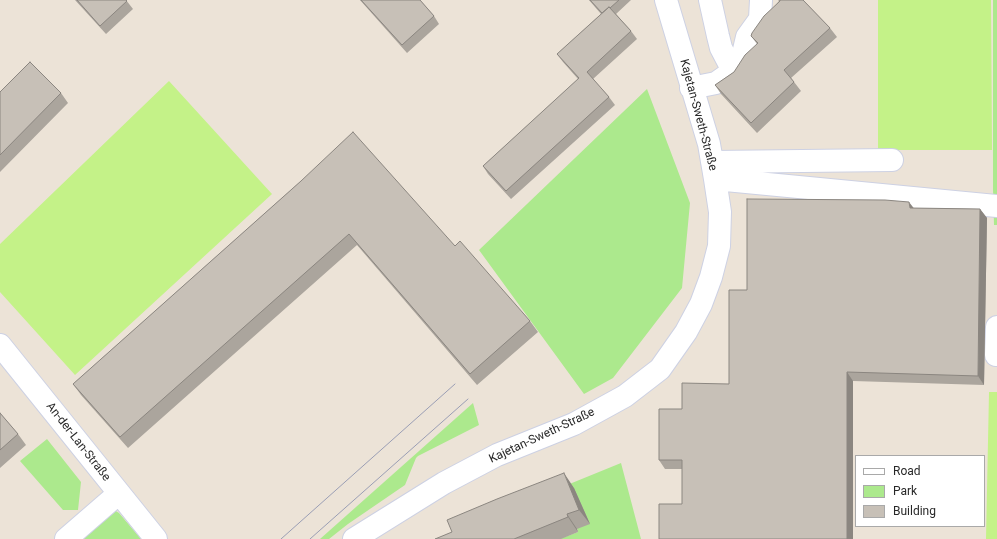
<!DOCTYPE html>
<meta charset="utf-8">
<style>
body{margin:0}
#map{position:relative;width:997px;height:539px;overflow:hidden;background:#ece3d7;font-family:Roboto,sans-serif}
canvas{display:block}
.legend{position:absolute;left:855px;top:455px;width:130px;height:72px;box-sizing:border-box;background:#fff;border:1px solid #a9a9a9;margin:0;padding:5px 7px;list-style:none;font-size:12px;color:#282828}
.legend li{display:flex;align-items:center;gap:8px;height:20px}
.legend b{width:20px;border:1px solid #a9a9a9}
</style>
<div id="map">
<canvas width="997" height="539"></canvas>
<ul class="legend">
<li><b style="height:5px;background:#fff"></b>Road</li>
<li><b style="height:11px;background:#ace98d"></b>Park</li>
<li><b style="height:11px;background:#c7c0b7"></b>Building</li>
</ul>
</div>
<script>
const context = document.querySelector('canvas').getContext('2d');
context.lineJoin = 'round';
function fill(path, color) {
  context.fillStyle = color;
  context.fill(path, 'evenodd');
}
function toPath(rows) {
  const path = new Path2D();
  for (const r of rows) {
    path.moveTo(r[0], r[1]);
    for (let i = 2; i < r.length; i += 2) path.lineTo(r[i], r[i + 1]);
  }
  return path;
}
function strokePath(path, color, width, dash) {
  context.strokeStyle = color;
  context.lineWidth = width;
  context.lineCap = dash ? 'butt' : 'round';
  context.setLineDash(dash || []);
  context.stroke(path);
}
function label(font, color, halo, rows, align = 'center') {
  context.font = font + ' Roboto,sans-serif';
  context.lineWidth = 3;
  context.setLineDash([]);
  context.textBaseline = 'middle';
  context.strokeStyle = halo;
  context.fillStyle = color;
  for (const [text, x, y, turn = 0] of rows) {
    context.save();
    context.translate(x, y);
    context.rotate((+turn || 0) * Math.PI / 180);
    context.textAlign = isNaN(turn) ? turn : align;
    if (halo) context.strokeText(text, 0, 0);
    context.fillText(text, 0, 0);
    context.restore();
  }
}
const green = toPath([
 [993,0,997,0,997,225,994,225,993,189],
 [647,89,690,203,682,288,613,378,584,394,479,250],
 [473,403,479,425,418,456,416,458,405,485,348,524,329,539,320,539],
 [47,439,81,482,78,510,63,510,20,461],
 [621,463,641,539,552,539,565,537,578,532,567,485],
 [114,510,119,513,141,539,76,539]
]);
const pitch = toPath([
 [878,0,991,0,992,150,878,150],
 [169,81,272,194,75,375,0,292,0,244],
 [989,392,997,392,997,539,986,539]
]);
const minor = toPath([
 [710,0,718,36,721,48,733,71],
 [691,88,716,83,733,71,743,54,747,37,760,19,761,0],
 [712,162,892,160],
 [715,179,997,206],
 [0,345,156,539],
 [996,355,997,327],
 [66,539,118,494],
 [354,539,444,483,497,455,574,424,625,396,660,369,686,332,701,304,711,277,719,246,720,212,715,179,709,144,666,0]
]);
const tram = toPath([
 [281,539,455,384],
 [310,539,468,399]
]);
const wall = toPath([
 [75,0,126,0,133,9,106,34],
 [360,0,420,0,434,16,439,24,407,53],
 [589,0,631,0,616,14,631,31,637,39,593,79,609,97,615,105,511,199,488,174,483,166,578,79,563,62,557,54,601,14],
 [778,0,803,0,830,28,837,37,791,78,801,91,757,133,721,94,715,85,734,72,757,44,751,36,779,1],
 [0,92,61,93,68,103,0,172],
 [301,181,455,246,530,321,538,332,477,385,357,245,128,448,81,395,73,384],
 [914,208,980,209,987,218,984,385,853,381,853,539,659,539,682,504,682,469,665,469,659,460,682,409,729,384,747,290],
 [0,413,18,434,26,445,0,468],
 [574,488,590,524,577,529,578,532,561,539,435,539]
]);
const shadedWall = toPath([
 [909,202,916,211,910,208],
 [980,209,987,218,984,385,978,376],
 [847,372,853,381,853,539,847,539],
 [564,473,574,488,590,524,579,510],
 [567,514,577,529,578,532,568,517]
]);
const building = toPath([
 [77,0,126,0,127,1,100,26,77,0],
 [361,0,420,0,434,16,402,45,361,0],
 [590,0,619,0,610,8,609,7,602,13,590,0],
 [780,0,803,0,830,28,784,70,794,82,751,123,715,85,734,72,745,55,758,43,751,36,752,33,764,16,780,1,780,0],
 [609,7,631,31,587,72,609,97,506,191,483,166,579,78,557,54,609,7],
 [30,62,61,93,0,155,0,92,30,62],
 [353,132,455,246,460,241,530,321,470,374,349,234,120,437,73,384,301,181,353,132],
 [747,199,885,200,909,202,910,208,980,209,978,376,847,372,847,539,659,539,659,504,682,504,682,460,659,460,659,409,682,409,682,383,729,384,729,290,747,290,747,199],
 [0,413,18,434,0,450,0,413],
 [564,473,579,510,567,514,568,517,514,539,435,539,452,532,447,520,497,499,564,473]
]);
const streetNames = [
 ["Kajetan-Sweth-Straße",698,115,75],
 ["Kajetan-Sweth-Straße",542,436,-25],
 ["An-der-Lan-Straße",78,442,52]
];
fill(green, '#ace98d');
fill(pitch, '#c4f288');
strokePath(minor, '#cdd1e3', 24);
strokePath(minor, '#fff', 22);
strokePath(tram, '#9a9eb4', 1);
fill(wall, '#aba59d');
fill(shadedWall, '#8b8680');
fill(building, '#c7c0b7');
strokePath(building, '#8b8680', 1);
label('12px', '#282828', '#fff', streetNames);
</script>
